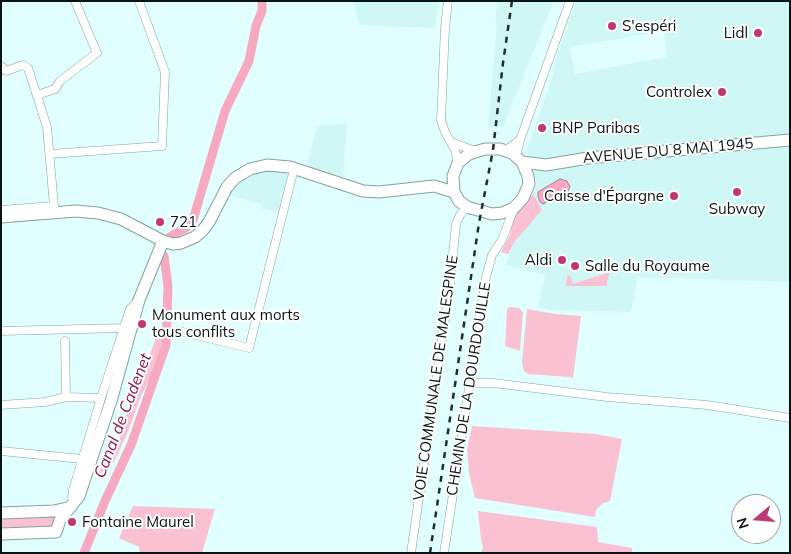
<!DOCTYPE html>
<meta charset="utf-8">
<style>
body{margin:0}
#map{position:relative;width:791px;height:554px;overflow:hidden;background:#e2ffff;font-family:Mulish,sans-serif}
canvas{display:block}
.frame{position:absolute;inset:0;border:2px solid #091414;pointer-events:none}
.north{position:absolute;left:731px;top:494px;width:50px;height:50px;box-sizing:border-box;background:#fff;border:1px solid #9da1a1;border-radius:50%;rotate:252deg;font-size:14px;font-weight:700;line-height:20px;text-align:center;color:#091414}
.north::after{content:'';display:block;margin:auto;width:18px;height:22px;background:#c13771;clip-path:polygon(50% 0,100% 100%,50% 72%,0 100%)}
</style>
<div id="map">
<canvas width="791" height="554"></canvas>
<div class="frame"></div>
<div class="north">N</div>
</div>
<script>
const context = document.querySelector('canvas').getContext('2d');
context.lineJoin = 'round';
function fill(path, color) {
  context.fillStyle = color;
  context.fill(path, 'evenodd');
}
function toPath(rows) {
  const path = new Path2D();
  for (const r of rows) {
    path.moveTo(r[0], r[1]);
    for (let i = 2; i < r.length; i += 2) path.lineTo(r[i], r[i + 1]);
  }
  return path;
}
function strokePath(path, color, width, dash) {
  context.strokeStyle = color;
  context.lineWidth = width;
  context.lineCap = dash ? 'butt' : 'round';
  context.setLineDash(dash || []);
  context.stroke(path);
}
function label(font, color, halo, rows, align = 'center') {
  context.font = font + ' Mulish,sans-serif';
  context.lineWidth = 4;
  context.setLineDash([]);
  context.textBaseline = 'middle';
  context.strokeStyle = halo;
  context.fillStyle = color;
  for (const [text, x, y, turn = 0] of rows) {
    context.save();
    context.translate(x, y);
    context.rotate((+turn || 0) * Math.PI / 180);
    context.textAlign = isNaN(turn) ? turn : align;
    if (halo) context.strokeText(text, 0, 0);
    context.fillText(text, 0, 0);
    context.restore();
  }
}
const built = toPath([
 [354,1,439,1,435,28,359,25],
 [498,1,554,1,503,127,488,126,497,24,495,20],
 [576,1,790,1,790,282,638,277,631,312,550,310,538,307,545,275,506,265,509,254,526,217,537,184,527,151,528,147,554,72,552,71],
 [665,31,666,57,575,74,570,47],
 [347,123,343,177,307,167,317,126],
 [267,169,288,172,287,177,290,179,281,212,262,209,262,204,228,195,238,183,259,171]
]);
const green = toPath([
 [533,194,542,210,515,241,508,254,503,253,501,252,510,235,513,219],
 [610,272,607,281,607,286,566,286,567,276,570,275,573,284],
 [510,307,519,308,523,312,520,351,505,346,507,309],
 [527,309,555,314,581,316,573,378,569,377,528,374,524,371,522,362],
 [158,333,163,333,162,342,153,373,141,396,128,432,114,462,99,475,102,464,119,441,140,366,145,367],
 [472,426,596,434,622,439,610,501,603,503,596,510,595,517,475,498,469,473,467,450],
 [133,506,215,509,202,553,140,553,139,547,119,538],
 [478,511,597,527,598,542,632,548,632,553,481,553,483,547,481,539],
 [54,513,57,517,56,526,1,532,1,514]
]);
const water = toPath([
 [560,179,567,181,570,187,568,191,543,204,540,202,538,197,538,192,560,179]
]);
const canal = toPath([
 [170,237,187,227,193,220,225,111,249,61,256,26,262,11,262,1],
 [84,553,105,501,131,445,166,345,168,286,164,256]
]);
const street = toPath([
 [448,1,445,28,441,120,445,132,455,150,458,163],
 [1,66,6,71,23,65,28,68,47,127,54,206,1,210],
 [37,95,55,89,60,81,97,53,75,1],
 [520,140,570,1],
 [451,142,475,151],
 [506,150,520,140,516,156],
 [50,154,162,146,165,72,139,1],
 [1,331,124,328],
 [183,332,249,348,294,169],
 [65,341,66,397],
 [470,383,493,383,607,397,707,405,790,418],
 [1,405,45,402,66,397,101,398],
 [1,451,82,459],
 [74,503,72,497,73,490,101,398,130,309,137,302],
 [411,553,450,284,456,224,460,215,467,207],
 [444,553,486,277,492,255,502,240,514,208]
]);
const secondary = toPath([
 [485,149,500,149,512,153,522,162,528,176,529,184,523,198,514,208,502,213,492,214,467,207,459,201,454,192,453,176,458,163,469,154,485,149],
 [522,162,546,165,588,158,790,140],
 [1,217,76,211,98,213,121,219,163,241,173,244,181,243,195,237,203,230,209,222,227,187,235,178,250,169,267,165,290,167,363,191,379,192,434,186,454,192],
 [1,513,54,511,71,507],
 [1,534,56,532,60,520,79,496,111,401,139,300,163,241]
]);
const rail = toPath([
 [430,553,479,223,493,150,503,63,512,1]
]);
const markers = [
 [612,26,5,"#c13771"],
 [758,33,5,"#c13771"],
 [722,92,5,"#c13771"],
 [542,128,5,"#c13771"],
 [737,192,5,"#c13771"],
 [674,196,5,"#c13771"],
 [160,222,5,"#c13771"],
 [562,260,5,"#c13771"],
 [575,266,5,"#c13771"],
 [142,324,5,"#c13771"],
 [72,522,5,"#c13771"]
];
const poiNames = [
 ["S'espéri",622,26],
 ["Lidl",748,33,"right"],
 ["Controlex",712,92,"right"],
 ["BNP Paribas",552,128],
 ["Caisse d'Épargne",664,196,"right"],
 ["Subway",737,209,"center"],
 ["721",170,222],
 ["Aldi",552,260,"right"],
 ["Salle du Royaume",585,266],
 ["Monument aux morts",152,315],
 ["tous conflits",152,332],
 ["Fontaine Maurel",82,522]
];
const streetNames = [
 ["AVENUE DU 8 MAI 1945",668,151,-5],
 ["VOIE COMMUNALE DE MALESPINE",436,378,-82],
 ["CHEMIN DE LA DOURDOUILLE",469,389,-81]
];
const waterNames = [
 ["Canal de Cadenet",123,416,-69]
];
fill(built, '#cff7f6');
fill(green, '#fac1d2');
fill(water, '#f8a9c2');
strokePath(water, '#b07c8e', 1);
strokePath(canal, '#f8a9c2', 9);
strokePath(street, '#849f9f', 9);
strokePath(secondary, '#849f9f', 13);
strokePath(street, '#fff', 8);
strokePath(secondary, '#fff', 11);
strokePath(rail, '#202d2d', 2.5, [6, 6]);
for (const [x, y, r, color] of markers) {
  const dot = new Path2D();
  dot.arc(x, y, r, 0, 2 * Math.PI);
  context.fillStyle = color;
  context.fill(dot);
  strokePath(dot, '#fff', 2);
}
label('15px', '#091414', '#fff', poiNames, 'left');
label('15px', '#091414', '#fff', streetNames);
label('italic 16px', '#87174a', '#fff', waterNames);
</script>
